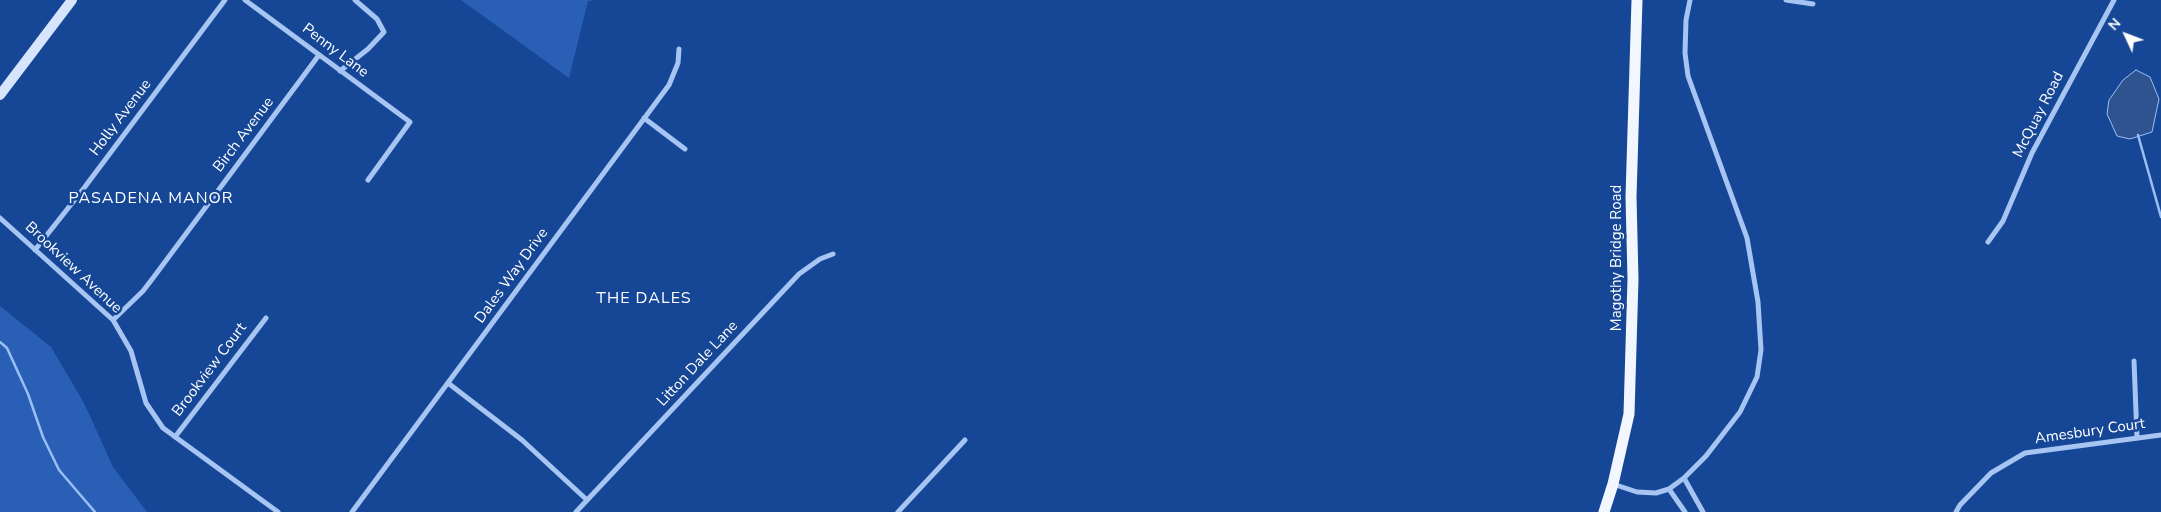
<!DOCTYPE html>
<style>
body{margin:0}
#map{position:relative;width:2161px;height:512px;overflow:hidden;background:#164796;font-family:"Nunito Sans",sans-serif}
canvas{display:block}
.north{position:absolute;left:2101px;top:10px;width:50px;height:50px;-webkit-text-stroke:4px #164796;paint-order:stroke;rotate:313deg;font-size:14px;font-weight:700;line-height:20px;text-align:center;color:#fff}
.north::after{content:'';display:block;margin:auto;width:18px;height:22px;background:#fff;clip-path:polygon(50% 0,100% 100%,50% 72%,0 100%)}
</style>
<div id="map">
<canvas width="2161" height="512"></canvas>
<div class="north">N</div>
</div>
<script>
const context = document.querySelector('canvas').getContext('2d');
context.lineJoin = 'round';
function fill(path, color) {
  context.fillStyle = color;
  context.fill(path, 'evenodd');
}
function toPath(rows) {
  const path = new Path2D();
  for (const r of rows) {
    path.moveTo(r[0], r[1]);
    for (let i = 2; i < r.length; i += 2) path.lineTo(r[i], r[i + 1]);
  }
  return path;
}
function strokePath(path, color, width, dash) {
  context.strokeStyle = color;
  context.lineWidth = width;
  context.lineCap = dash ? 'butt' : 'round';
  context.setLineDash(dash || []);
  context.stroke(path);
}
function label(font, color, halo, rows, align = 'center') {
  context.font = font + ' "Nunito Sans",sans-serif';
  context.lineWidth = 5;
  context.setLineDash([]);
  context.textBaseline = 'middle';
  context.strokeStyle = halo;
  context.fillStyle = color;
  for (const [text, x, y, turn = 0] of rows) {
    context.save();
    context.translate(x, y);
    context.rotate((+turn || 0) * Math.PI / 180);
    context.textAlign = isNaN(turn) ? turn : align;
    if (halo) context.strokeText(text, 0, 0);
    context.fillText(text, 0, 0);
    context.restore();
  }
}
const green = toPath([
 [461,0,596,0,588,1,569,78],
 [0,306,51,347,84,403,113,467,147,512,0,512]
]);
const water = toPath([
 [2136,70,2150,77,2159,99,2152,132,2130,139,2117,136,2107,114,2109,100,2123,80,2136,70]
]);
const stream = toPath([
 [2138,135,2161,217],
 [0,342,7,348,28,394,43,437,59,470,95,512]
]);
const minor = toPath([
 [245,0,410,122,368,180],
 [1786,0,1813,4],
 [340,71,368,49,384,32,377,19,355,0],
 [644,118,685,149],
 [0,218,113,320,131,351,146,403,163,428,278,512],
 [1988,242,2003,221,2032,153,2114,0],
 [35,250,84,188,225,0],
 [113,320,143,291,153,278,319,55],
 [2134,361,2137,438],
 [448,383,522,440,587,500],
 [175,437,266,318],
 [1684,478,1703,512],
 [1613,484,1637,492,1656,493,1669,489,1684,478,1706,456,1740,412,1757,377,1761,350,1758,302,1747,238,1688,76,1685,53,1686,20,1690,0],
 [1669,489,1685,512],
 [352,512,669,85,678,63,679,49],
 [576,512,799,274,820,259,833,254],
 [898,512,965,440],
 [1956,512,1960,505,1991,473,2025,453,2161,435]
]);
const secondary = toPath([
 [0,95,72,0]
]);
const primary = toPath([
 [1604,512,1613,484,1629,414,1633,279,1631,197,1637,0]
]);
const streetNames = [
 ["Penny Lane",335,51,37],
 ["McQuay Road",2039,115,-63],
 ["Holly Avenue",121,118,-53],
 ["Birch Avenue",244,135,-53],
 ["Magothy Bridge Road",1617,258,-90],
 ["Brookview Avenue",73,268,43],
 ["Dales Way Drive",512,276,-54],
 ["Litton Dale Lane",698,364,-47],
 ["Brookview Court",210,370,-53],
 ["Amesbury Court",2090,432,-8]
];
const neighbourhoodNames = [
 ["PASADENA MANOR",151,199],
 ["THE DALES",644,299]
];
fill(green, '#2960b5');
fill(water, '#2f538e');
strokePath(water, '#99bff4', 1);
strokePath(stream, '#99bff4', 2.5);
strokePath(minor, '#a7c5f2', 5);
strokePath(secondary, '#d6e4fc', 10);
strokePath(primary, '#f2f6ff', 11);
label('15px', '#fff', '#164796', streetNames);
context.letterSpacing = '1px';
label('16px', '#fff', '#164796', neighbourhoodNames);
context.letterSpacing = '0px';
</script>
